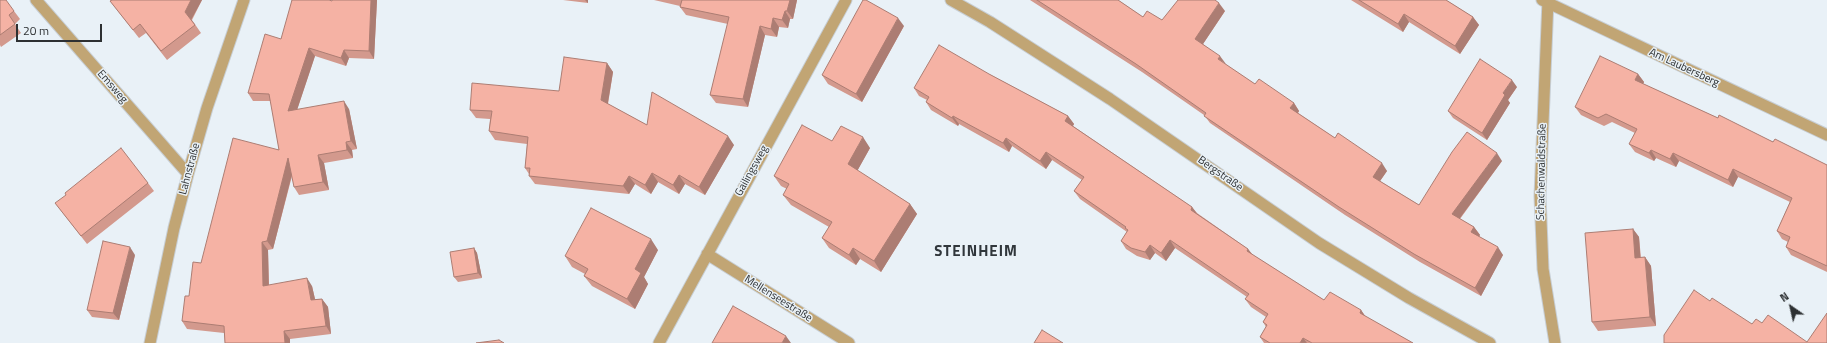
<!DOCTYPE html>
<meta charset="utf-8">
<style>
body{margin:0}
#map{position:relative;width:1827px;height:343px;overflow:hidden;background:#e9f1f7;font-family:"Titillium Web",sans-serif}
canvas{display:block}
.north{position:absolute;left:1771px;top:287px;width:40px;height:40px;-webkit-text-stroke:3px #e9f1f7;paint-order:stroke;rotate:326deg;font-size:11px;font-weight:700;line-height:16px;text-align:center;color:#2d3032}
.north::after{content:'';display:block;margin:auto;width:14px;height:18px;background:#2d3032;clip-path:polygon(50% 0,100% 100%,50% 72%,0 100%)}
.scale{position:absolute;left:16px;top:24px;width:86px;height:18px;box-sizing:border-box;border:2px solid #2d3032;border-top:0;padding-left:5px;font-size:12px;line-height:14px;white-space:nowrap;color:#2d3032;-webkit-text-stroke:3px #e9f1f7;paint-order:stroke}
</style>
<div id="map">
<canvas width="1827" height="343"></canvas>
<div class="north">N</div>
<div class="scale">20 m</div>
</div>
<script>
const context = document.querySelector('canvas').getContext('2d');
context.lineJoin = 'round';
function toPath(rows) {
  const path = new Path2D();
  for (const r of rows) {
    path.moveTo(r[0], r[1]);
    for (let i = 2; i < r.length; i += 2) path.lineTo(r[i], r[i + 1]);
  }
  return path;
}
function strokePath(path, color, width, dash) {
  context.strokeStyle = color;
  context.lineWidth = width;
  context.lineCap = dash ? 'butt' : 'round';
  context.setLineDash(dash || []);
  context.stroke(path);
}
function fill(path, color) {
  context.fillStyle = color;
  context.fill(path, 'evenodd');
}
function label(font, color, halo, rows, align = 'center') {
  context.font = font + ' "Titillium Web",sans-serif';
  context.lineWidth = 3;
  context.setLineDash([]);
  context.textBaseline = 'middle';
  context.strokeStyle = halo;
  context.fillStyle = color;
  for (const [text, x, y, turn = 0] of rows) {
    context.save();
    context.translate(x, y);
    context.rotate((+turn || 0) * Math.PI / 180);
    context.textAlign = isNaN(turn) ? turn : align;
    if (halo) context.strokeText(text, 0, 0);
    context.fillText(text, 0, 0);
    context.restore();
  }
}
const minor = toPath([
 [36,0,188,174],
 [951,0,990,22,1110,99,1319,243,1409,298,1490,343],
 [1542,0,1827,135],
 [1548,0,1540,196,1543,269,1555,343],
 [707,254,849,343],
 [150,343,174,228,188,174,207,108,244,0],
 [659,343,846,0]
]);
const wall = toPath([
 [0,0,14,11,20,19,15,24,21,33,1,47,0,45],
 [112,0,202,0,192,20,201,33,167,60,146,33,139,38,110,1],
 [377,0,374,59,349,58,346,66,315,56,297,110,349,109,357,149,352,150,353,158,324,163,329,190,299,195,294,187,292,176,273,249,268,250,269,285,312,286,315,299,322,299,328,307,331,334,290,339,290,343,225,343,224,333,187,329,182,321,201,263,279,150,271,101,253,101,248,93,281,39,332,1],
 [563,0,588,0,588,3],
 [654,0,797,0,793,19,790,19,788,28,779,27,777,37,765,35,748,107,716,103,710,95,728,24,686,15,680,7,680,6],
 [1030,0,1118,0,1143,17,1162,20,1225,11,1203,44,1225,64,1255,84,1294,103,1299,111,1298,113,1335,138,1387,171,1380,181,1419,205,1502,161,1460,219,1474,227,1480,235,1479,236,1503,255,1481,296,1420,262,1345,215,1210,123,1204,115,1142,72],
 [1351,0,1446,0,1473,17,1479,25,1460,54,1409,22,1403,32],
 [904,26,862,102,828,84,822,75],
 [607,63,613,72,608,104,647,125,734,145,705,195,685,184,679,194,658,182,651,194,635,184,629,194,535,184,529,176,529,174,525,168,527,144,495,140,489,131,490,119,476,118,470,110,559,91],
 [989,74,1068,116,1074,124,1073,126,1192,207,1197,213,1248,249,1253,255,1324,300,1361,310,1366,317,1413,343,1264,343,1260,337,1266,327,1263,322,1266,317,1251,307,1245,299,1247,297,1175,248,1166,261,1155,253,1150,260,1137,256,1126,249,1121,241,1127,232,1080,199,1074,191,1082,180,1052,160,1046,169,1012,146,1009,152,959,124,958,126,931,110,926,102,927,100,919,96,914,88],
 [1638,74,1644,82,1643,84,1718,118,1827,165,1827,272,1791,255,1786,247,1788,242,1782,239,1777,231,1790,202,1738,177,1733,187,1679,161,1676,167,1656,158,1654,161,1635,152,1629,144,1635,133,1612,122,1604,126,1581,115,1575,107],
 [1517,87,1508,100,1510,103,1487,140,1453,118,1448,111],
 [832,141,870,148,857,171,910,204,917,214,881,272,860,259,856,265,829,248,822,238,829,227,791,205,783,195,787,189,781,186,774,176],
 [148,183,154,191,87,244,55,203],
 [1633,229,1639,237,1641,258,1645,257,1651,266,1656,326,1598,331,1592,322],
 [474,248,477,253,482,278,458,282,454,277],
 [658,250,644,277,648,284,635,309,592,286,584,276,585,274,572,267,565,256],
 [135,255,119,320,92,317,87,310]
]);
const shadedWall = toPath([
 [191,0,202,0,191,20,185,12],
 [371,0,377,0,374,59,369,51],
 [585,0,588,0,588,3],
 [790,0,797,0,793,19,787,11],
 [1219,3,1225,11,1201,47,1195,39],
 [785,11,790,19,788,28,782,20],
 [1404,14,1409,22,1403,32,1398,24],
 [1473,17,1479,25,1460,54,1455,46],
 [773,18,779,27,777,37,771,29],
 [898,18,904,26,862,102,856,94],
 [760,26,765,35,748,107,743,99],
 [309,48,315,56,294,119,288,111],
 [344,50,349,58,346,66,341,58],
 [1220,56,1226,64,1218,59],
 [607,63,613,72,607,108,601,100],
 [1638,74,1644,82,1641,88,1635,80],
 [1512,80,1517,87,1508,100,1510,103,1487,140,1482,133,1503,93],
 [344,101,349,109,357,149,351,141],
 [1294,103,1299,111,1296,116,1290,108],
 [953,116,959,124,958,126,952,118],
 [1068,116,1074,124,1071,129,1065,121],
 [728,136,734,145,705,195,699,187],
 [863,137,870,148,855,175,848,164],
 [1006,138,1012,146,1009,152,1003,143],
 [346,142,352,150,353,158,347,150],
 [1651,150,1656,158,1654,161,1649,153],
 [1046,152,1052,160,1046,169,1040,161],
 [1497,153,1502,161,1457,222,1452,214],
 [1673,153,1679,161,1676,167,1670,159],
 [318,155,324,163,329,190,323,182],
 [288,158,294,166,273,249,267,241],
 [1382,163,1387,171,1378,184,1373,177],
 [1733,169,1738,177,1733,187,1728,180],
 [652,173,658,182,651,194,645,185],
 [679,175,685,184,679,194,673,185],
 [629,176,635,184,629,194,623,186],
 [910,204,917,214,881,272,874,261],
 [1192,207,1198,215,1191,210],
 [1474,227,1480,235,1477,240,1471,232],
 [1633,229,1639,237,1641,267,1635,258],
 [651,239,658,250,644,277,648,284,635,309,627,299,635,269],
 [1170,240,1175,248,1166,261,1161,253],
 [262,242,268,250,269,294,263,286],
 [1150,245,1155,253,1150,260,1145,252],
 [130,247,135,255,119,320,113,313],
 [1498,247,1503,255,1481,296,1475,288],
 [474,248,477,253,482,278,478,273],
 [853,248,860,259,856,265,849,255],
 [1248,249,1254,257,1247,251],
 [1645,257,1651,266,1656,326,1650,317],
 [307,278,312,286,317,308,311,300],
 [322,299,328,307,331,334,326,326],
 [1361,310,1367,319,1360,313],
 [284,331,290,339,290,343,285,343],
 [786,336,791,343,782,343],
 [1303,338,1307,343,1300,343]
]);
const building = toPath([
 [0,0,6,0,14,11,9,15,15,24,0,35,0,0],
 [112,0,191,0,185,12,195,25,161,51,140,24,133,30,110,1,112,0],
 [292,0,329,0,332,1,332,0,371,0,369,51,344,50,341,58,309,48,288,111,344,101,351,141,346,142,347,150,318,155,323,182,294,187,288,158,267,241,262,242,263,286,307,278,311,300,322,299,326,326,284,331,285,343,225,343,224,326,182,321,185,296,189,296,193,262,201,263,233,138,279,150,269,94,248,93,265,34,281,39,292,0],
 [682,0,790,0,787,11,785,11,782,20,773,18,771,29,760,26,743,99,710,95,729,17,680,7,682,0],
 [863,0,866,0,898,18,856,94,822,75,863,0],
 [1037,0,1118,0,1143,17,1147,11,1162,20,1178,0,1215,0,1219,3,1195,39,1220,56,1218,59,1255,84,1259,79,1294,103,1290,108,1335,138,1338,133,1382,163,1373,177,1419,205,1452,152,1467,132,1497,153,1452,214,1474,227,1471,232,1498,247,1475,288,1414,254,1339,207,1204,116,1206,113,1136,64,1037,0],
 [1359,0,1446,0,1473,17,1455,46,1404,14,1398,24,1359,0],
 [939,45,989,74,1068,116,1065,121,1192,207,1191,210,1248,249,1247,251,1324,300,1330,292,1361,310,1360,313,1413,343,1312,343,1303,338,1300,343,1270,343,1260,337,1267,325,1263,322,1268,314,1245,299,1249,294,1170,240,1161,253,1150,245,1145,252,1131,248,1121,241,1128,230,1125,228,1126,227,1074,191,1084,177,1046,152,1040,161,1006,138,1003,143,953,116,952,118,926,102,929,97,914,88,939,45],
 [1600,56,1638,74,1635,80,1718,118,1719,115,1773,142,1775,139,1827,165,1827,266,1786,247,1790,237,1777,231,1792,198,1733,169,1728,180,1673,153,1670,159,1651,150,1649,153,1629,144,1637,129,1606,114,1598,118,1575,107,1600,56],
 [564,57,607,63,601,100,647,125,652,92,728,136,699,187,679,175,673,185,652,173,645,185,629,176,623,186,529,176,530,168,525,168,528,137,489,131,492,111,470,110,472,83,559,91,564,57],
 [1480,59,1512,80,1503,93,1505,95,1482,133,1448,111,1480,59],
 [802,125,832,141,841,126,863,137,848,164,910,204,874,261,853,248,849,255,822,238,832,222,783,195,789,184,774,176,802,125],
 [121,148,148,183,81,236,55,203,66,195,65,193,121,148],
 [591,208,651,239,635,269,641,273,627,299,584,276,588,269,565,256,591,208],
 [1633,229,1635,258,1645,257,1650,317,1592,322,1585,233,1633,229],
 [103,241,130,247,113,313,87,310,103,241],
 [474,248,478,273,454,277,450,252,474,248],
 [1694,290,1710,301,1712,298,1752,324,1756,319,1762,323,1768,315,1807,342,1827,313,1827,343,1664,343,1664,335,1694,290],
 [733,306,786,336,782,343,712,343,733,306],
 [1042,330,1063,343,1034,343,1042,330],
 [499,340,504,343,476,343,499,340]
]);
const streetNames = [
 ["Am Laubersberg",1684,68,25],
 ["Emsweg",112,87,49],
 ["Lahnstraße",190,169,-75],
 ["Gailingsweg",752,171,-61],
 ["Schachenwaldstraße",1542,172,-89],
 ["Bergstraße",1220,174,35],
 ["Mellenseestraße",778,299,32]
];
const districtNames = [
 ["STEINHEIM",976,252]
];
strokePath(minor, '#c7ced4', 13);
strokePath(minor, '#c1a574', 11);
fill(wall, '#d3998d');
fill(shadedWall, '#ac7d73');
fill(building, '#f5b2a4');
strokePath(building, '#ac7d73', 1);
label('11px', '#2d3032', '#e9f1f7', streetNames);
context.letterSpacing = '1px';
label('bold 15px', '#30363b', '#e9f1f7', districtNames);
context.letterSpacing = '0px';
</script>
